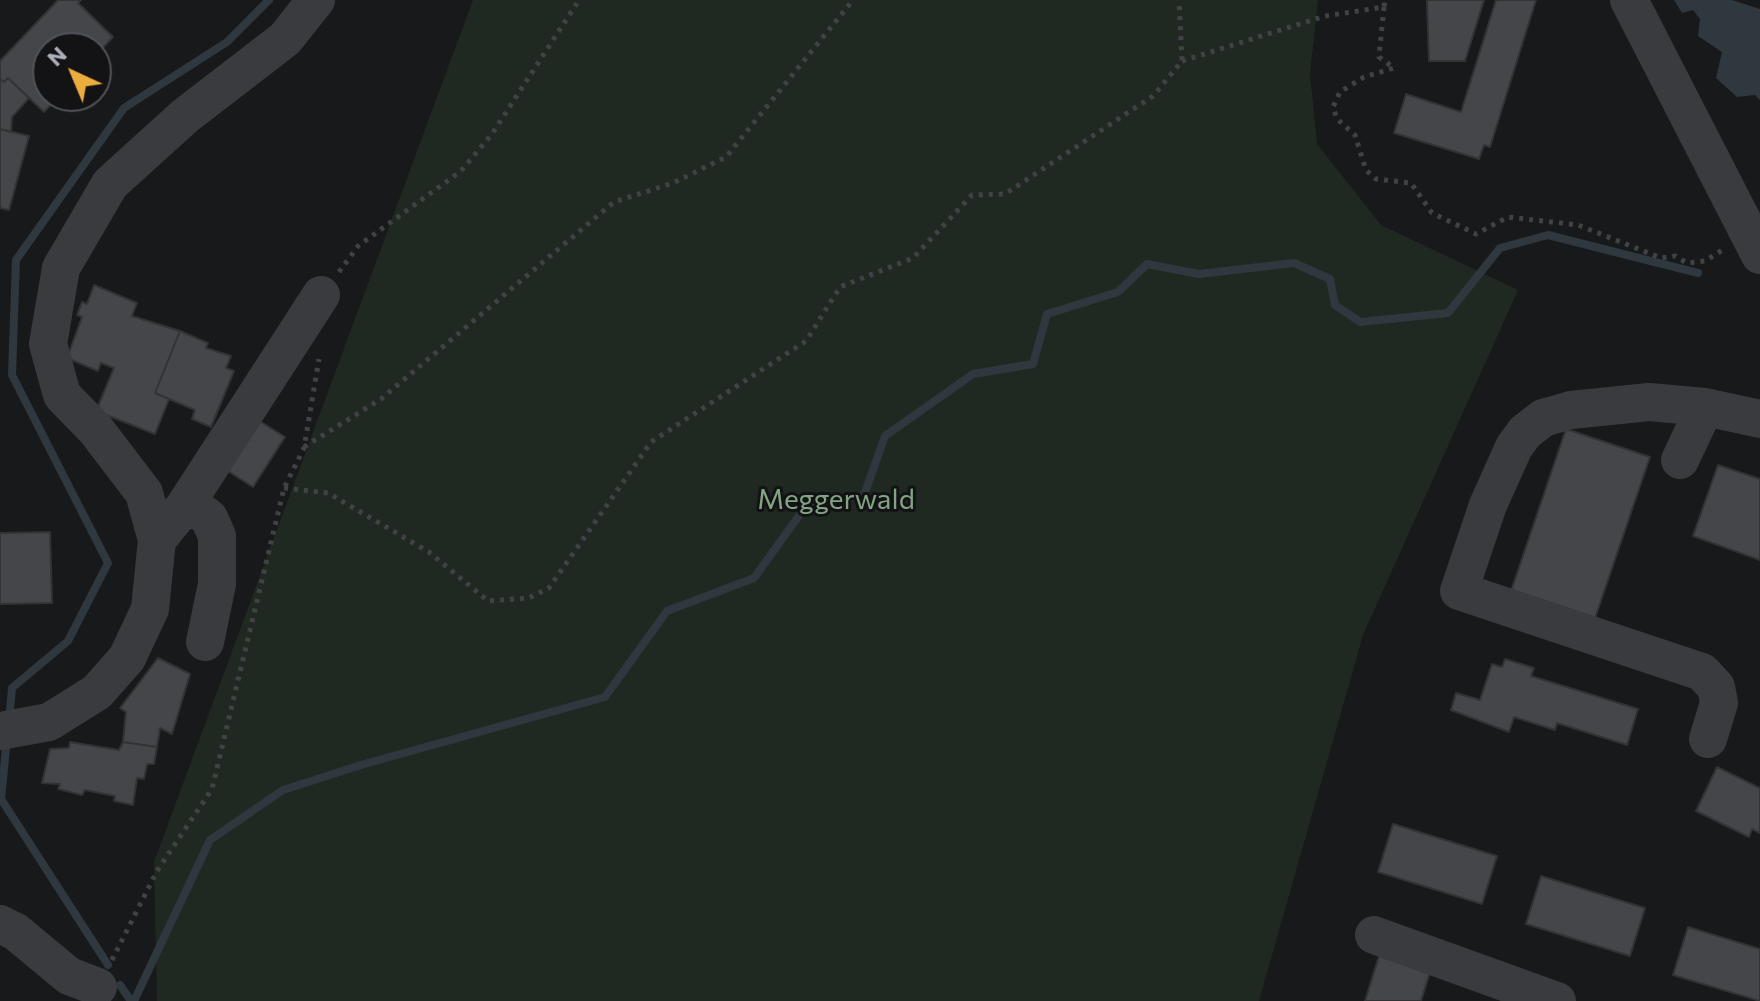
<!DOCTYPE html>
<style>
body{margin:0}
#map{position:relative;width:1760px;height:1001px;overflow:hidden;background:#18191b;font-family:Commissioner,sans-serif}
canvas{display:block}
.north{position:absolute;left:32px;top:32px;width:80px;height:80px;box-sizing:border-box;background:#131316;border:2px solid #505258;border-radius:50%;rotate:316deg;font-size:22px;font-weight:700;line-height:32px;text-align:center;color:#abb0ba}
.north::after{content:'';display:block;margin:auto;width:28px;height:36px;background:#edac3e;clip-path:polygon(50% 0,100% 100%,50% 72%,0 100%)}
</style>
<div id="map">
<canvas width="1760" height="1001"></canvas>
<div class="north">N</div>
</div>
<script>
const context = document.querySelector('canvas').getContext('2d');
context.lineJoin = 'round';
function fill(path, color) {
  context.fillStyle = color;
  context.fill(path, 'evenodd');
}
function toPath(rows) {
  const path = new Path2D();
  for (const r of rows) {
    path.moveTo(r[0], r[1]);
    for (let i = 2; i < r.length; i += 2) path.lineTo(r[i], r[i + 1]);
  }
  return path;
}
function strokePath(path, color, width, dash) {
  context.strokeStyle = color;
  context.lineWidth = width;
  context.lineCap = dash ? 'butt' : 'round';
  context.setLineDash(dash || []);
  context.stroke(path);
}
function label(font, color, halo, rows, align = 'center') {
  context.font = font + ' Commissioner,sans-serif';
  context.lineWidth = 6;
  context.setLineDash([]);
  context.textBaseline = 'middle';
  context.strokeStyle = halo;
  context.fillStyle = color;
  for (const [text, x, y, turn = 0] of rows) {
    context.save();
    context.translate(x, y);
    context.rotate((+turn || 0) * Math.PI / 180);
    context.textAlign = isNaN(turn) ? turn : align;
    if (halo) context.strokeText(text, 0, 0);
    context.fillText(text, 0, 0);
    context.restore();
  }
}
const green = toPath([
 [473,0,1318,0,1310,74,1317,144,1381,225,1518,290,1363,635,1259,1001,157,1001,154,862]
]);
const water = toPath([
 [1674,0,1732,0,1760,9,1760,100,1755,95,1737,97,1716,78,1722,52,1698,36,1700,19,1693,10,1682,13]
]);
const stream = toPath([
 [9,721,12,688,68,641,108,563,12,375,16,260,124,108,227,42,269,0],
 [7,738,1,799,108,965],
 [120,985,131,1001],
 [134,1001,210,840,283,790,361,765,605,697,667,611,754,578,806,506,864,495,885,436,973,374,1033,364,1047,314,1118,292,1147,264,1199,274,1294,263,1330,279,1335,305,1360,322,1448,313,1500,248,1548,235,1698,273]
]);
const building = toPath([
 [58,0,81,0,78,3,113,37,96,55,102,61,96,66,96,48,48,48,48,96,59,96,44,112,8,78,4,82,0,79,0,61,58,0],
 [1484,0,1465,61,1429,61,1427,0,1484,0],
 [1496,0,1536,0,1490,147,1484,145,1479,159,1394,133,1406,94,1461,112,1496,0],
 [8,78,29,98,12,117,11,132,0,129,0,79,4,82,8,78],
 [0,129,29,136,9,210,0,208,0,129],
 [94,285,137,303,132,316,180,331,155,393,169,399,155,434,96,411,114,368,101,363,98,371,67,358,82,317,77,315,82,302,87,304,94,285],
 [180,331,208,343,206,348,231,356,226,368,234,371,211,427,192,419,195,410,155,393,180,331],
 [258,420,285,437,253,487,226,470,258,420],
 [1566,429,1650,457,1593,624,1509,597,1566,429],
 [1718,465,1760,479,1760,560,1693,536,1718,465],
 [50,532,52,603,0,604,0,533,50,532],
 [158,658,190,674,172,734,160,728,157,747,123,742,126,712,120,708,158,658],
 [1505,659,1534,668,1531,676,1638,709,1627,745,1557,723,1555,730,1514,717,1509,732,1451,710,1456,693,1480,700,1492,664,1502,667,1505,659],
 [70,742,119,750,123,742,157,747,154,764,147,764,144,779,137,778,133,805,114,801,115,796,85,790,82,795,58,789,60,784,42,783,50,749,69,748,70,742],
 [1717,767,1760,788,1760,833,1752,829,1749,837,1696,811,1717,767],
 [1393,824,1497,856,1482,904,1378,872,1393,824],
 [1541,876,1645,908,1630,956,1526,924,1541,876],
 [1688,927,1760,949,1760,1001,1673,975,1688,927],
 [1379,956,1430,972,1421,1001,1365,1001,1379,956]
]);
const path = toPath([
 [1384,7,1379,57,1394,68,1364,77,1340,92,1333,107,1337,119,1355,135,1366,170,1376,179,1411,183,1432,213,1476,234,1508,217,1578,225,1661,258,1675,256,1687,263,1705,261,1724,249],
 [1182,61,1325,16,1384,7,1385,0],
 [339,272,358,246,461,171,492,134,579,0],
 [304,447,381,399,614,202,673,183,726,157,853,0],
 [284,488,328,493,429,552,488,601,529,598,549,588,651,442,806,341,840,287,913,258,972,195,1005,194,1153,96,1182,61,1179,0],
 [112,960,157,871,212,789,284,488,304,448,319,359]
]);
const minor = toPath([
 [1629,0,1760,255],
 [1680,460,1705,407],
 [184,507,201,512,209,518,217,536,217,584,205,642],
 [157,540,184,507,321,295],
 [0,731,49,722,97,692,127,658,150,609,157,540,144,493,96,430,62,395,48,344,61,268,110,184,185,116,285,39,316,0],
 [1708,739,1719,703,1716,687,1702,672,1459,591,1488,505,1514,447,1525,432,1543,418,1571,410,1649,402,1705,407,1760,419],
 [0,924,16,932,69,976,98,987],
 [1374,935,1557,1001]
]);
const parkNames = [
 ["Meggerwald",836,500]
];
fill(green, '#202921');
fill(water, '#2f383e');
strokePath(stream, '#2f383e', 8);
fill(building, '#45464a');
strokePath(building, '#333336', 2);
strokePath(path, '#404246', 5, [4, 6]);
strokePath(minor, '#3a3b3f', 38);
label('28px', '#83a484', '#131316', parkNames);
</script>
